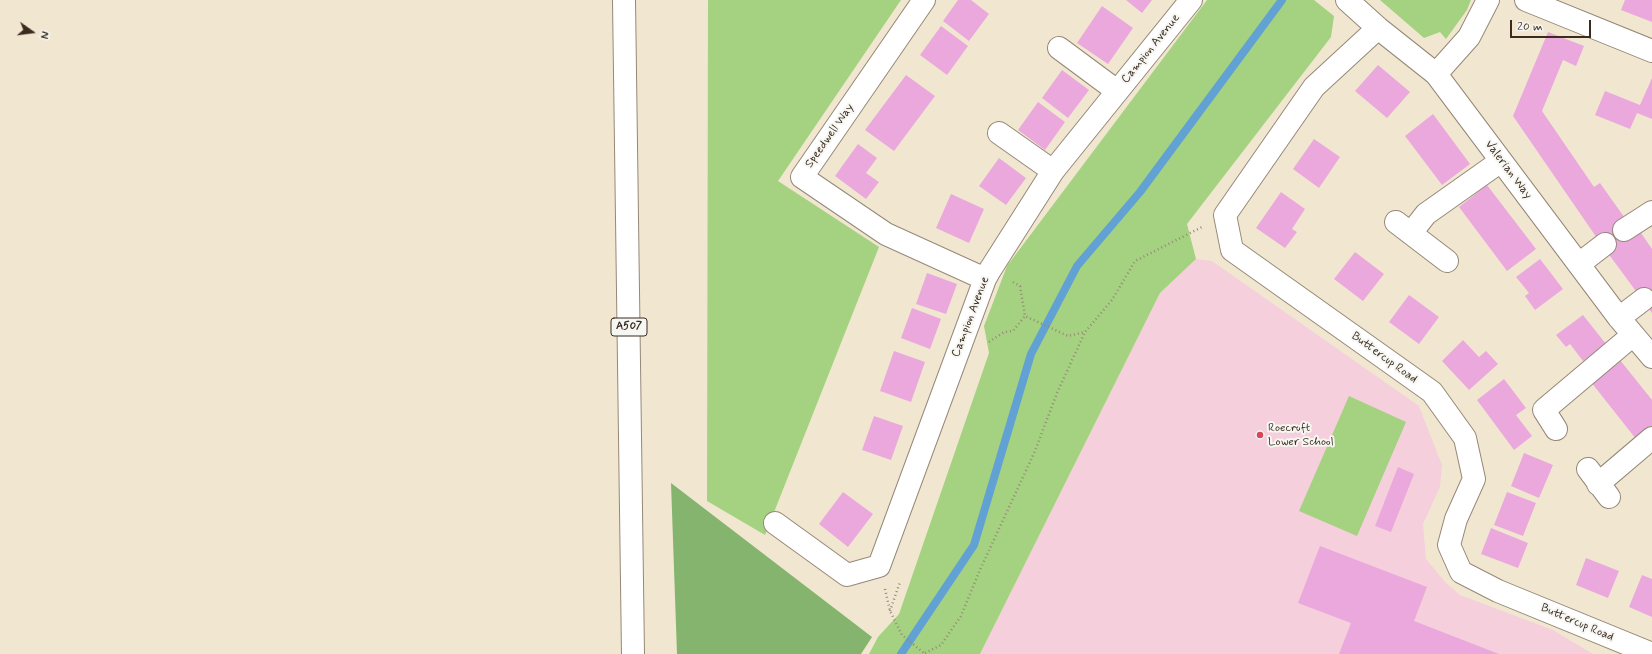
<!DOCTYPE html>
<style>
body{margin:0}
#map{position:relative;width:1652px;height:654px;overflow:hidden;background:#f1e7d1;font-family:Mynerve,sans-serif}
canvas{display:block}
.north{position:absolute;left:12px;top:12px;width:40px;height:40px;-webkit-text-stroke:3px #f6f6f2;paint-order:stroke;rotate:104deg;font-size:11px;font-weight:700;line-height:16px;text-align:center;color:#3b2a1e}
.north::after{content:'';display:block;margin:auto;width:14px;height:18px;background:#3b2a1e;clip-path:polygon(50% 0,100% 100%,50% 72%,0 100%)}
.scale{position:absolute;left:1510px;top:20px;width:81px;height:18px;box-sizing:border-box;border:2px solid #3b2a1e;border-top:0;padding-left:5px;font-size:12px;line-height:14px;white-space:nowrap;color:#3b2a1e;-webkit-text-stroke:3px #f6f6f2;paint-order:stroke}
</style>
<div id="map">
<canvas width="1652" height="654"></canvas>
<div class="north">N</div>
<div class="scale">20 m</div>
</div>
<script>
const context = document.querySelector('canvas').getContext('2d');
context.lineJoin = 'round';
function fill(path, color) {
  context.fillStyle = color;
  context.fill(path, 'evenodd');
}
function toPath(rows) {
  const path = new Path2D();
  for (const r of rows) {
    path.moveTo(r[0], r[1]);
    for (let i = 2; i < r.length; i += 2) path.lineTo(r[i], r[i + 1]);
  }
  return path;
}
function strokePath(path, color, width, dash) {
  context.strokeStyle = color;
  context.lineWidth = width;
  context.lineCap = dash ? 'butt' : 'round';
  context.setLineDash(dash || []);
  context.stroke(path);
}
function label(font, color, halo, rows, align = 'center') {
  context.font = font + ' Mynerve,sans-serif';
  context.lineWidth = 4;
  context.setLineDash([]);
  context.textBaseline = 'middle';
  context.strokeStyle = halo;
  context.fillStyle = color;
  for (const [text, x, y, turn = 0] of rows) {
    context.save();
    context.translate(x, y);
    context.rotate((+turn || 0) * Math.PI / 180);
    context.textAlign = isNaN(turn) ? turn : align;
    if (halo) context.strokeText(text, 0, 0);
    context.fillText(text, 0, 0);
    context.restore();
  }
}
const built = toPath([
 [1196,259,1212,261,1419,406,1442,465,1440,487,1423,524,1426,559,1446,583,1460,595,1553,630,1593,654,980,654,1160,293]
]);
const green = toPath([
 [708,0,901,0,778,181,879,247,765,535,707,501],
 [1207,0,1314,0,1334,16,1331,37,1187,224,1196,259,1160,293,980,654,869,654,878,637,899,614,989,353,984,326,1007,266],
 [1380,0,1471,0,1467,10,1446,39,1440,32,1424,38],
 [1349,396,1406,422,1357,536,1299,511]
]);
const forest = toPath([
 [671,483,872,637,861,654,677,654]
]);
const stream = toPath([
 [901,654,974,545,1031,354,1077,266,1140,192,1282,0]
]);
const building = toPath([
 [958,0,971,0,989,14,969,41,943,21],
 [1126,0,1152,0,1142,13],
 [1625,0,1652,0,1652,22,1621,10],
 [1102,6,1133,28,1108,64,1077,43],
 [941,26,968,46,947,75,920,55],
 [1548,32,1584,46,1576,66,1563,60,1542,111,1594,187,1600,183,1627,221,1639,230,1652,249,1652,313,1599,241,1513,116],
 [1378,65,1410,92,1387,118,1355,91],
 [1062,70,1089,90,1068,118,1042,98],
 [906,75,935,96,894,151,865,130],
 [1652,78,1652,119,1637,113,1630,129,1595,115,1605,91,1640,105],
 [1038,102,1065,122,1045,150,1018,130],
 [1433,114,1470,164,1442,185,1405,136],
 [1314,139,1340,157,1319,188,1293,169],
 [858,144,877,158,866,173,879,182,866,199,835,176],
 [999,158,1026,178,1006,205,979,186],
 [1487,185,1536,249,1507,271,1459,207],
 [1281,192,1305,209,1292,229,1297,232,1285,248,1256,228],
 [951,194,984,209,969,243,936,228],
 [1355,252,1384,274,1363,301,1334,279],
 [1540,259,1563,289,1535,310,1525,296,1529,293,1516,277],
 [927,273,957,284,946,314,916,304],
 [1409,295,1439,317,1419,344,1389,322],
 [912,308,941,319,930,349,901,338],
 [1583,315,1606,344,1583,361,1570,344,1566,347,1556,335],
 [1463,340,1479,357,1486,351,1498,364,1469,390,1442,361],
 [894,351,925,362,911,402,880,391],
 [1620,360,1652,400,1652,426,1636,439,1591,382],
 [1504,379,1526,408,1516,415,1532,436,1514,450,1477,400],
 [874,416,903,426,891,460,862,450],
 [1524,453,1553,465,1539,498,1511,486],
 [1398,467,1414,474,1391,532,1375,526],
 [843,492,873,514,848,547,819,524],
 [1507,492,1536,503,1523,536,1494,525],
 [1491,528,1528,543,1518,568,1481,554],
 [1320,546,1427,587,1414,621,1499,654,1339,654,1351,623,1298,603],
 [1586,558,1619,571,1608,598,1576,585],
 [1642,575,1652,579,1652,617,1629,607]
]);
const path = toPath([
 [1013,282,1020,286,1025,316,1068,336,1085,332,1112,300,1135,261,1202,227],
 [989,342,1004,332,1013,331,1025,316],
 [885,589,890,611,902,635,925,654],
 [890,611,900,582],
 [925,653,941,645,961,616,979,572,1035,451,1057,393,1085,332]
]);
const minor = toPath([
 [924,0,802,177,886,234,985,279],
 [1347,0,1378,28,1436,74,1619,318,1652,357],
 [1526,0,1652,51],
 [1378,28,1314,87,1225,215,1232,250,1432,392,1465,438,1474,479,1456,519,1449,545,1461,572,1498,591,1652,654],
 [1059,48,1117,91],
 [1436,74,1469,37,1488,0],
 [999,133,1053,171],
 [1396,222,1447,261],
 [1624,230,1652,212],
 [1411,233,1426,214,1501,161],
 [1579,264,1605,244],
 [1619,318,1644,299],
 [1556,429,1544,410,1633,335],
 [1588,469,1609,497],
 [1598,484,1652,438],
 [775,523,847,575,879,566,985,279,990,270,1053,171,1191,0]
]);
const major = toPath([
 [624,0,633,654]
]);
const markers = [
 [1260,435,4,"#d1495b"]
];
const shields = [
 [629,327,36]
];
const shieldNames = [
 ["A507",629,327]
];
const streetNames = [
 ["Campion Avenue",1151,49,-51],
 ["Speedwell Way",830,136,-55],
 ["Valerian Way",1508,170,53],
 ["Campion Avenue",971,317,-69],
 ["Buttercup Road",1384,358,36],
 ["Buttercup Road",1577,623,23]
];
const poiNames = [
 ["Roecroft",1268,428],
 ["Lower School",1268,442]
];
fill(built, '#f5cfdb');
fill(green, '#a5d280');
fill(forest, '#84b46e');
strokePath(stream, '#62a1d4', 8);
fill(building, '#eaa8dd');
strokePath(minor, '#968878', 24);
strokePath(major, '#968878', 24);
strokePath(path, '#968878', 2.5, [1, 3]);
strokePath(minor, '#fff', 22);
strokePath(major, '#fff', 22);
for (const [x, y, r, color] of markers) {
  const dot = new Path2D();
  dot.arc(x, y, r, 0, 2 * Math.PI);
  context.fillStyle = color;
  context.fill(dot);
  strokePath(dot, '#f6f6f2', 1.5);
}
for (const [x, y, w] of shields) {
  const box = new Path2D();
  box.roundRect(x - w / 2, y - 9, w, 18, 3);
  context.fillStyle = '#f6f6f2';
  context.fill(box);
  strokePath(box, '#3b2a1e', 1);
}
label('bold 11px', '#3b2a1e', null, shieldNames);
label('12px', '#3b2a1e', '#f6f6f2', streetNames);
label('12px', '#3b2a1e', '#f6f6f2', poiNames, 'left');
</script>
